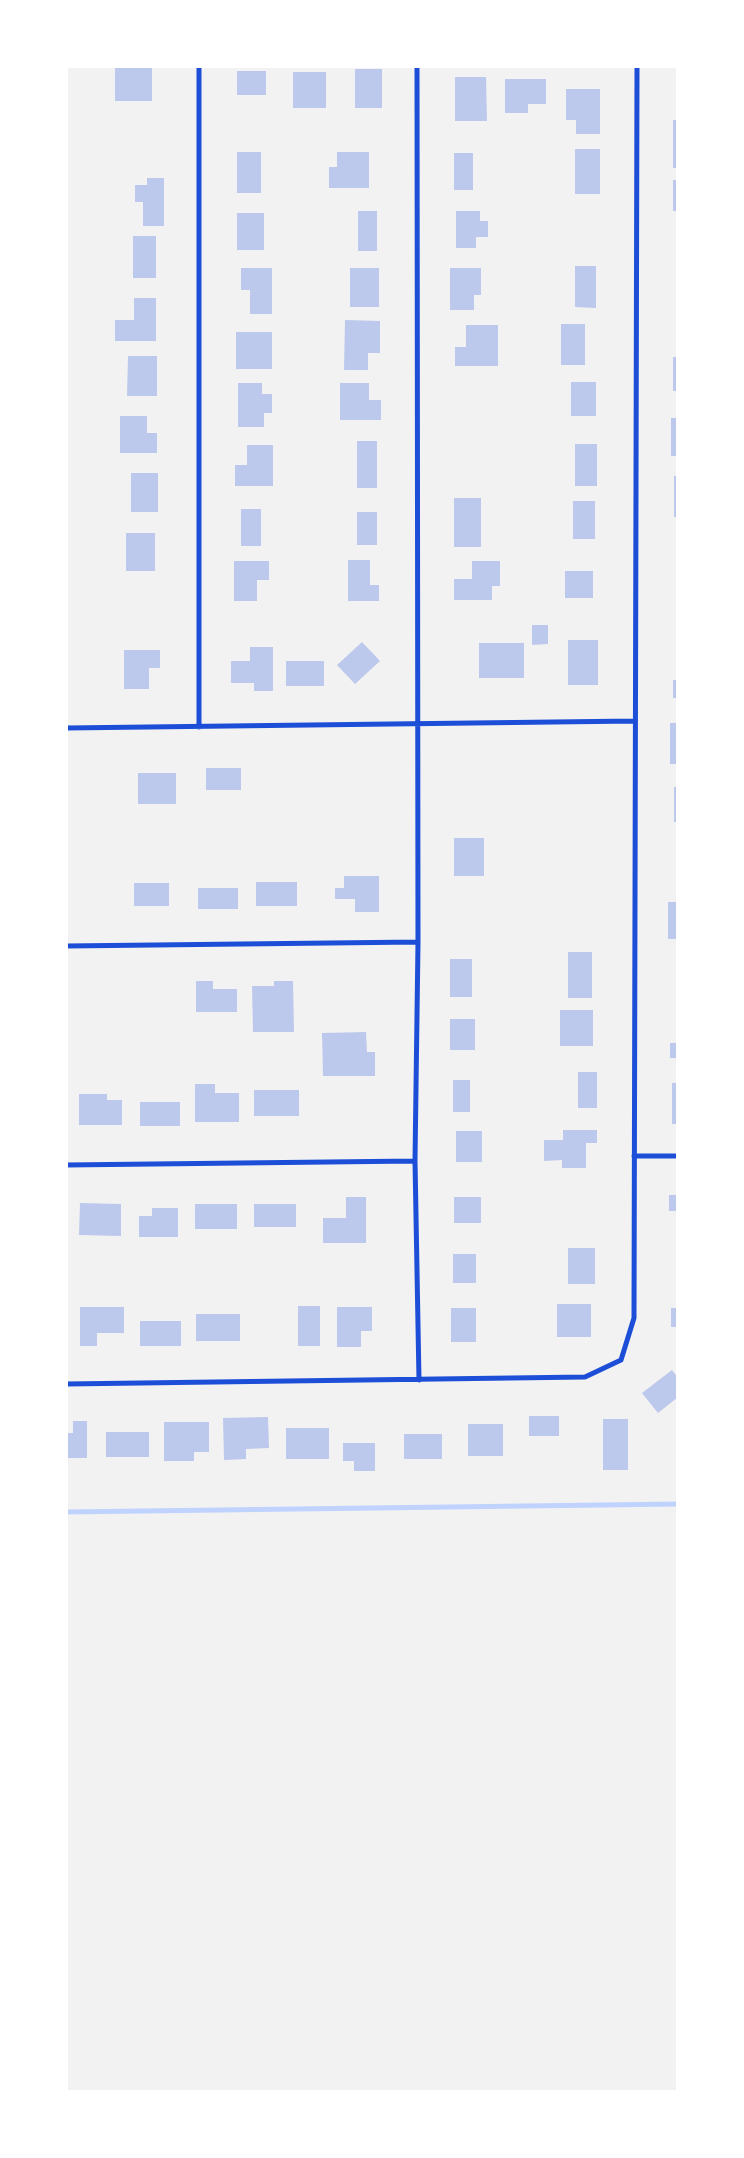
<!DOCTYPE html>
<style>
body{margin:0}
#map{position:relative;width:744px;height:2158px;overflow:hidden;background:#f2f2f2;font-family:Jost,sans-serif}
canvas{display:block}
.frame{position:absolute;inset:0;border:68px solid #fff;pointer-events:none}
</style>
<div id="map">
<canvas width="744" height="2158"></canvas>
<div class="frame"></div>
</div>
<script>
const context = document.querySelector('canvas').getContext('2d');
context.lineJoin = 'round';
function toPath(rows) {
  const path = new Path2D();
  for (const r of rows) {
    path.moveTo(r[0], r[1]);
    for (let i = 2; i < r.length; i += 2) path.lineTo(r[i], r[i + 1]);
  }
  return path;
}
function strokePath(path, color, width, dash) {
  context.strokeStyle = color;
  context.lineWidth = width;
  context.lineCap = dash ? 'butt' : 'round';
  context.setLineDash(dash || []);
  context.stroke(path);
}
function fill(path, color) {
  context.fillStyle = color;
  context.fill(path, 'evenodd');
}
const stream = toPath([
 [66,1512,678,1504]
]);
const building = toPath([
 [115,66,152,66,152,101,115,101],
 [355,69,382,69,382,108,355,108],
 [237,71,266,71,266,95,237,95],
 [293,72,326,72,326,108,293,108],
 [455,77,486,77,487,121,455,121],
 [505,79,546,79,546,104,528,104,528,113,505,113],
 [566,89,600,89,600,134,576,134,576,120,566,120],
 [673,120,678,120,678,168,673,168],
 [575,149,600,149,600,194,575,194],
 [237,152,261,152,261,193,237,193],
 [337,152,369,152,369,188,329,188,329,167,337,167],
 [454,153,473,153,473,190,454,190],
 [147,178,164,178,164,226,143,226,143,202,135,202,135,185,147,185],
 [673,180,678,180,678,211,673,211],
 [358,211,377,211,377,251,358,251],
 [456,211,480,211,480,221,488,221,488,237,476,237,476,248,456,248],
 [237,213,264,213,264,250,237,250],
 [133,236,156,236,156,278,133,278],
 [575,266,596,266,596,308,575,307],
 [241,268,272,268,272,314,250,314,250,290,241,290],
 [350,268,379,268,379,307,350,307],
 [450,268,481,268,481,295,474,295,474,310,450,310],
 [134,298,156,298,156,341,115,341,115,320,134,320],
 [345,320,380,321,380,353,368,353,368,370,344,370],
 [561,324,585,324,585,365,561,365],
 [466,325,498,325,498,366,455,366,455,347,466,347],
 [236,332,272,332,272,369,236,369],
 [128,356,157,356,157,396,127,396],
 [673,357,678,357,678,391,673,391],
 [571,382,596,382,596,416,571,416],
 [238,383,262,383,262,394,272,394,272,413,264,413,264,427,238,427],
 [340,383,369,383,369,400,381,400,381,420,340,420],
 [120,416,147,416,147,433,157,433,157,453,120,453],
 [671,418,678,418,678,456,671,456],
 [357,441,377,441,377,488,357,488],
 [575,444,597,444,597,486,575,486],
 [247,445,273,445,273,486,235,486,235,465,247,465],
 [131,473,158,473,158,512,131,512],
 [674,476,678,476,678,517,674,517],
 [454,498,481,498,481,547,454,547],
 [573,501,595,501,595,539,573,539],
 [241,509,261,509,261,546,241,546],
 [357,512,377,512,377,545,357,545],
 [126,533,155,533,155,571,126,571],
 [348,560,370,560,370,585,379,585,379,601,348,601],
 [234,561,269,561,269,580,257,580,257,601,234,601],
 [472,561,500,561,500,586,492,586,492,600,454,600,454,579,472,579],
 [565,571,593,571,593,598,565,598],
 [532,625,548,625,548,644,532,645],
 [568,640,598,640,598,685,568,685],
 [362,642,380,661,355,684,337,665],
 [479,643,524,643,524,678,479,678],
 [250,647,273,647,273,691,254,691,254,683,231,683,231,661,250,661],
 [124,650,160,650,160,668,149,668,149,689,124,689],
 [286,661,324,661,324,686,286,686],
 [673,680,678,680,678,698,673,698],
 [670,723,678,723,678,764,670,764],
 [206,768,241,768,241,790,206,790],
 [138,773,176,773,176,804,138,804],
 [674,787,678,787,678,822,674,822],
 [454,838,484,838,484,876,454,876],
 [344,876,379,876,379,912,355,912,355,899,335,899,335,888,344,888],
 [256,882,297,882,297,906,256,906],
 [134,883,169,883,169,906,134,906],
 [198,888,238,888,238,909,198,909],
 [668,902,678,902,678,939,668,939],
 [568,952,592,952,592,998,568,998],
 [450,959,472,959,472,997,450,997],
 [196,981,213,981,213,989,237,989,237,1012,196,1012],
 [274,981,293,981,294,1032,253,1032,252,986,274,986],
 [560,1010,593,1010,593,1046,560,1046],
 [450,1019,475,1019,475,1050,450,1050],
 [366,1032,367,1052,375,1052,375,1076,323,1076,322,1033],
 [670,1043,678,1043,678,1058,670,1058],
 [578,1072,597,1072,597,1108,578,1108],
 [453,1080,470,1080,470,1112,453,1112],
 [672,1083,678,1083,678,1124,672,1124],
 [195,1084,215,1084,215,1093,239,1093,239,1122,195,1122],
 [254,1090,299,1090,299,1116,254,1116],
 [79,1094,107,1094,107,1100,122,1100,122,1125,79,1125],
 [140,1102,180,1102,180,1126,140,1126],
 [563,1130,597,1130,597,1143,586,1143,586,1168,562,1168,562,1160,544,1161,544,1140,563,1140],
 [456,1131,482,1131,482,1162,456,1162],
 [669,1195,678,1195,678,1211,669,1211],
 [346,1197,366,1197,366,1243,323,1243,323,1218,346,1218],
 [454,1197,481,1197,481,1223,454,1223],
 [80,1203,121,1204,121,1236,79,1235],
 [195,1204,237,1204,237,1229,195,1229],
 [254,1204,296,1204,296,1227,254,1227],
 [152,1208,178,1208,178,1237,139,1237,139,1216,152,1216],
 [568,1248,595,1248,595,1284,568,1284],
 [453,1254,476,1254,476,1283,453,1283],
 [557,1304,591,1304,591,1337,557,1337],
 [298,1306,320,1306,320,1346,298,1346],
 [80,1307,124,1307,124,1333,97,1333,97,1346,80,1346],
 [337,1307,372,1307,372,1331,361,1331,361,1347,337,1347],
 [451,1308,476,1308,476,1342,451,1342],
 [671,1308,678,1308,678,1327,671,1327],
 [196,1314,240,1314,240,1341,196,1341],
 [140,1321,181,1321,181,1346,140,1346],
 [672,1370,678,1378,678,1397,658,1413,642,1393],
 [529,1416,559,1416,559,1436,529,1436],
 [268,1417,269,1448,246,1449,246,1459,224,1460,223,1418],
 [603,1419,628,1419,628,1470,603,1470],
 [73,1421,87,1421,87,1458,66,1458,66,1433,73,1433],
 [164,1422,209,1422,209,1452,194,1452,194,1461,164,1461],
 [468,1424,503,1424,503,1456,468,1456],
 [286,1428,329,1428,329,1459,286,1459],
 [106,1432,149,1432,149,1457,106,1457],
 [404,1434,442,1434,442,1459,404,1459],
 [343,1443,375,1443,375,1471,354,1471,354,1461,343,1461]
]);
const minor = toPath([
 [417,66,418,942,415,1161,419,1380],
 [199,727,199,66],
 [66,728,635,721],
 [66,946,418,942],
 [634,1156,678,1156],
 [66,1165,415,1161],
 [66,1384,585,1377,621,1360,634,1318,637,66]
]);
strokePath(stream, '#bfd3fe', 5);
fill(building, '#bdc9ec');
strokePath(minor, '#1d4ed8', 5);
</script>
